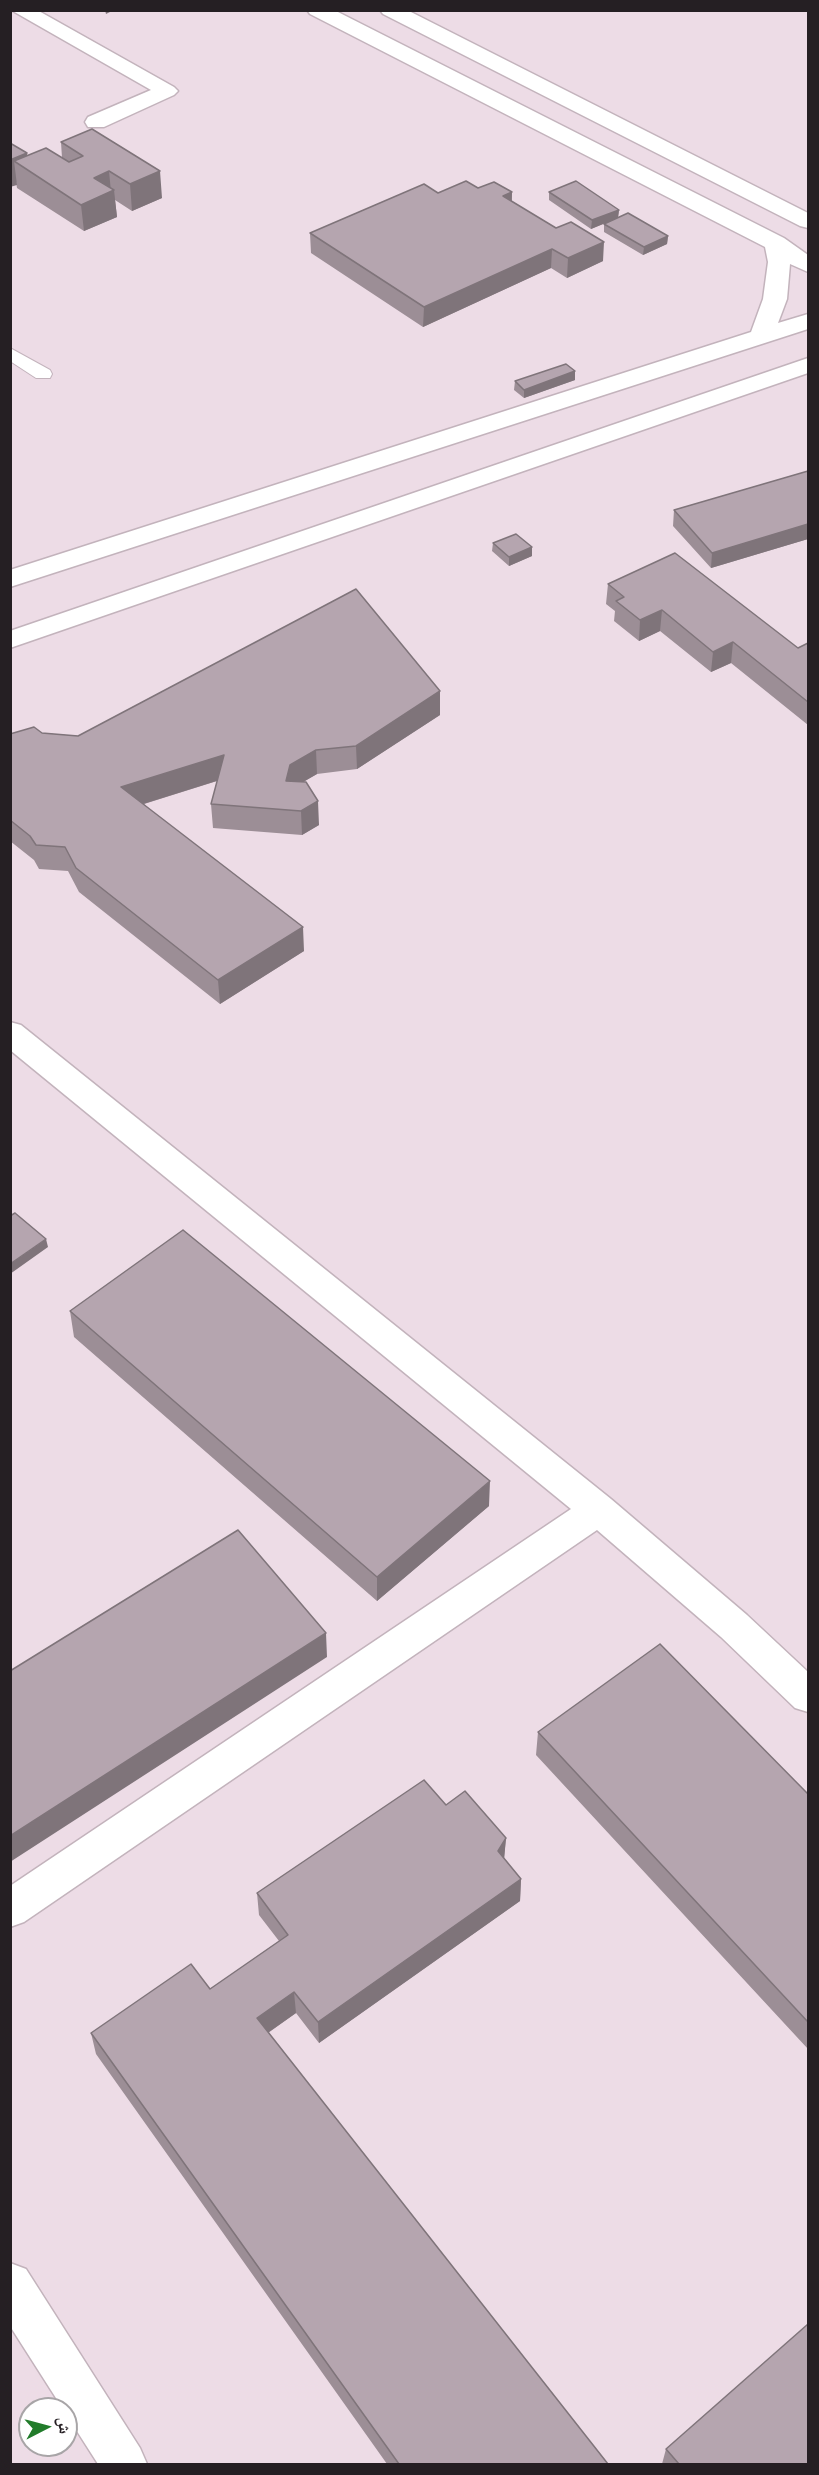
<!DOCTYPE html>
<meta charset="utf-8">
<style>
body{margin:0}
#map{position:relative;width:819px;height:2475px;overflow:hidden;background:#eddce6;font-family:Jost,"Noto Naskh Arabic",sans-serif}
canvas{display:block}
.frame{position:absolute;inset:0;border:12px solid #251f23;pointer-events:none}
.north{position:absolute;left:18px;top:2397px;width:60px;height:60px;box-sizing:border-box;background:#fff;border:2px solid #a8a5a7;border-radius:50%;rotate:84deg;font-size:16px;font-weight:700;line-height:24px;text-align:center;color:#251f23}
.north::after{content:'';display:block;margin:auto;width:21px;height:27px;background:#227c2b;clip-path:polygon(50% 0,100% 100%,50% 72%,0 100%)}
</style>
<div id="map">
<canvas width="819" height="2475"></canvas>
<div class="frame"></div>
<div class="north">ش</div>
</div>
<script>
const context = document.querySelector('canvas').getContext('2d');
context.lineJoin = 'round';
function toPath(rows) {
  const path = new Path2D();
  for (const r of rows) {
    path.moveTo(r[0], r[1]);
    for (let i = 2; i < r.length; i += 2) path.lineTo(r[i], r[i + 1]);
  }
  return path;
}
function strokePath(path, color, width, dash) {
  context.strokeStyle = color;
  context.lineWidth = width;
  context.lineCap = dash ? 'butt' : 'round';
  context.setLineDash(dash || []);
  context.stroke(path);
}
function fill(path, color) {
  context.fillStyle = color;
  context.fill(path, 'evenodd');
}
const lane = toPath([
 [10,348,50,370,52,374,50,378,36,378,10,361,10,348]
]);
const street = toPath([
 [11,10,37,10,174,87,178,91,174,95,104,127,88,127,85,122,88,117,151,90,11,10],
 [10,1022,21,1025,611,1499,747,1615,808,1672,808,1712,795,1708,721,1637,597,1530,24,1922,10,1927,10,1886,571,1509,10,1050,10,1022],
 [10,2263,26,2269,140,2448,147,2464,98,2464,66,2414,66,2409,63,2409,10,2326,10,2263]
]);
const secondary = toPath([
 [307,10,334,10,784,238,808,255,808,272,790,264,787,299,778,323,808,314,808,329,10,587,10,570,751,332,763,299,768,262,765,247,310,14,307,10],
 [380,10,407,10,808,213,808,228,800,226,383,14,380,10],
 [808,358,808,373,10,648,10,631,808,358]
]);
const wall = toPath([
 [61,142,162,198,132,211,115,200,117,217,84,231,17,188,10,143,27,153,27,156,62,158],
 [478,188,512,192,512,201,603,261,567,278,551,268,423,327,311,253,310,233],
 [549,192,619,210,618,217,668,236,667,244,643,255,604,232,604,224,612,220,591,229,549,200],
 [575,371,575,380,524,398,514,390,515,381],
 [808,471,808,539,711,568,673,526,674,510],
 [493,543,532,547,532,556,509,566,492,551],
 [608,584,798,648,808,643,808,725,731,663,711,672,660,631,639,641,614,621,615,611,606,604],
 [440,715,357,769,317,774,303,782,319,825,302,835,213,828,211,804,217,781,144,804,304,951,220,1004,79,892,68,871,39,869,34,860,10,841,10,734,42,733,78,736],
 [70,1311,489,1506,377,1601,74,1337],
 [538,1732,808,1794,808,2049,536,1755],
 [446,1805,506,1838,504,1858,521,1879,520,1901,319,2043,296,2013,268,2033,608,2464,387,2464,96,2054,91,2033,210,1989,279,1941,259,1915,257,1893],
 [666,2449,808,2464,662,2464]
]);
const shadedWall = toPath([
 [105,10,114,10,106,14],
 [27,153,29,171,14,161,17,185,10,187,10,160],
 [109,171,111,192,114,190,117,217,84,231,81,205,94,178],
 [160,171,162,198,132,211,130,184],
 [512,192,511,212,503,196],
 [619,210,618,218,591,229,592,220],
 [668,236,667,244,643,255,644,247],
 [604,242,603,261,567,278,568,258],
 [552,249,551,268,423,327,424,307],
 [575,371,575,380,524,398,524,390],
 [808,524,808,539,711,568,712,553],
 [532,547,532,556,509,566,509,557],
 [662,610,660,631,639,641,640,620],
 [733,642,731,663,711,672,713,652],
 [440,691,440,715,357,769,356,746],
 [316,750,317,774,291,789,286,781,290,765],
 [224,755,226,778,124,810,121,787],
 [318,801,319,825,302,835,301,811],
 [303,927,304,951,220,1004,218,980],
 [46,1239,48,1247,10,1274,10,1264],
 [490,1481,489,1506,377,1601,377,1577],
 [326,1633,327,1657,10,1862,10,1836],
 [506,1838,504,1860,498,1851],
 [521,1879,520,1901,319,2043,318,2022],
 [294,1992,296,2013,259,2039,257,2018]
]);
const building = toPath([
 [92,129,160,171,130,184,109,171,94,178,114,190,81,205,14,161,46,148,69,162,83,156,61,142,92,129],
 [10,143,27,153,10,160,10,143],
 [466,181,478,188,494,182,512,192,503,196,556,228,571,222,604,242,568,258,552,249,424,307,310,233,424,184,438,193,466,181],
 [576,181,619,210,592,220,549,192,576,181],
 [628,213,668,236,644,247,604,224,628,213],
 [566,364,575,371,524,390,515,381,566,364],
 [808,471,808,524,712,553,674,510,808,471],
 [516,534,532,547,509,557,493,543,516,534],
 [675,553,798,648,808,643,808,702,733,642,713,652,662,610,640,620,616,601,624,597,608,584,675,553],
 [356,589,440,691,356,746,316,750,290,765,286,781,306,782,318,801,301,811,211,804,224,755,121,787,303,927,218,980,76,868,65,847,36,845,30,836,10,820,10,734,34,727,42,733,78,736,356,589],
 [15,1213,46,1239,10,1264,10,1216,15,1213],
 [183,1230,490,1481,377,1577,70,1311,183,1230],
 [238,1530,326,1633,10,1836,10,1671,238,1530],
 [660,1644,808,1794,808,2022,538,1732,660,1644],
 [424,1780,446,1805,465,1791,506,1838,498,1851,521,1879,318,2022,294,1992,257,2018,608,2464,399,2464,91,2033,191,1964,210,1989,288,1935,257,1893,424,1780],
 [808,2324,808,2464,679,2464,666,2449,808,2324]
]);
strokePath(lane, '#c3b3bc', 2);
strokePath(street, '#c3b3bc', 3);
strokePath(secondary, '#c3b3bc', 3);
fill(lane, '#fff');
fill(street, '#fff');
fill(secondary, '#fff');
fill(wall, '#9c8e96');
fill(shadedWall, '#7f747a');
fill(building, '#b5a5af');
strokePath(building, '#7f747a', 1.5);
</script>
